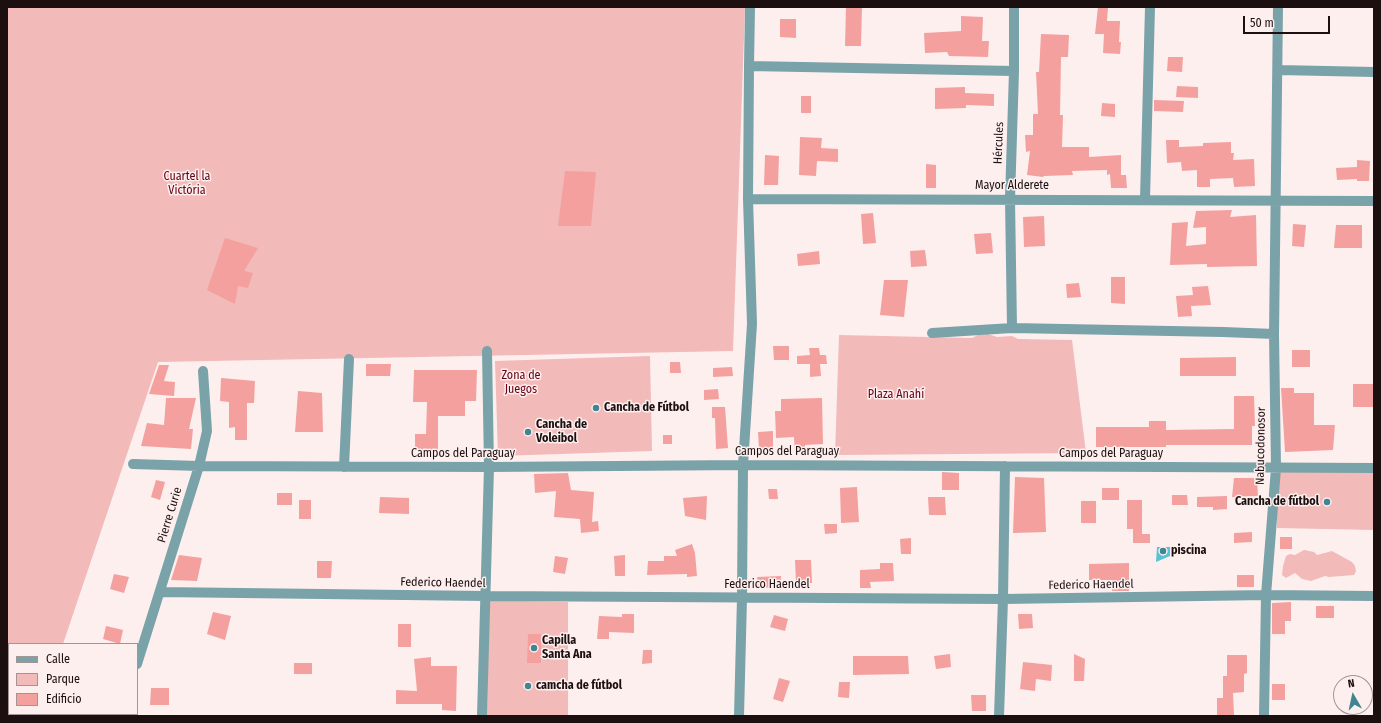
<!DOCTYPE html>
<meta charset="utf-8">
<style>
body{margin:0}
#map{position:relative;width:1381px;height:723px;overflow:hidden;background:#feefef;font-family:"Fira Sans Condensed",sans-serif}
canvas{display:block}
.frame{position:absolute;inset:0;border:8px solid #1b0f0f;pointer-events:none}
.legend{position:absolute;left:8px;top:643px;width:130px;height:72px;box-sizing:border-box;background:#feefef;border:1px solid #a39595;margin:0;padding:5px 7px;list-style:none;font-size:12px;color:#1b0f0f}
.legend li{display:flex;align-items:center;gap:8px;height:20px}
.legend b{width:20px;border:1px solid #a39595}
.north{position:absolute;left:1333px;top:675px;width:40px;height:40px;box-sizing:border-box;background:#feefef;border:1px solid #a39595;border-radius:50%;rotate:351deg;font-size:11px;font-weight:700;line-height:16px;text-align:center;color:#1b0f0f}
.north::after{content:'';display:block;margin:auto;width:14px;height:18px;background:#408591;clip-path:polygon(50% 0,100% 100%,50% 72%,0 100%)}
.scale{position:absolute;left:1243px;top:16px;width:87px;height:18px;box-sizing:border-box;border:2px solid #1b0f0f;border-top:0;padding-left:5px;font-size:12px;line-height:14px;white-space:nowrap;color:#1b0f0f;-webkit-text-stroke:3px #feefef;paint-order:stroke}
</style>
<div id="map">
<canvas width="1381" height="723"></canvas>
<div class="frame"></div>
<ul class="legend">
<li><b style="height:5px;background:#79a2a9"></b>Calle</li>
<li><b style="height:11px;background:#f2bab8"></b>Parque</li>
<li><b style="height:11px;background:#f4a09e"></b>Edificio</li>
</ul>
<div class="north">N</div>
<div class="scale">50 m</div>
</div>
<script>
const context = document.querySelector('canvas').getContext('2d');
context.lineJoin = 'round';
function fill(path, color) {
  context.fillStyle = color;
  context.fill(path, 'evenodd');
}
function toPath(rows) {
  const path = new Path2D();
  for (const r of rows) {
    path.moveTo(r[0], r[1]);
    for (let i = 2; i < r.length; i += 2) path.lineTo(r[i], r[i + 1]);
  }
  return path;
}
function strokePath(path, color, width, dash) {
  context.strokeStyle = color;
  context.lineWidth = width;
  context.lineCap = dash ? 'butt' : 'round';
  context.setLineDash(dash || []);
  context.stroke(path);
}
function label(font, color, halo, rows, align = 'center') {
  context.font = font + ' "Fira Sans Condensed",sans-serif';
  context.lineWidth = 3;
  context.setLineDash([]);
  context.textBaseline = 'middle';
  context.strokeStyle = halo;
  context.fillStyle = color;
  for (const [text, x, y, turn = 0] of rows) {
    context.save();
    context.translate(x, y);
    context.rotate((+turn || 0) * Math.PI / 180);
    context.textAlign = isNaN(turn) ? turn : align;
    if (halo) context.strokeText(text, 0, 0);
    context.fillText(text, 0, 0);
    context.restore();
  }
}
const green = toPath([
 [7,7,745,7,733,351,158,362,63,644,9,644,9,714,40,714,39,716,7,716],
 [988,334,997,337,1012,336,1018,339,1072,340,1086,453,835,455,839,335,972,338,978,335],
 [650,356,652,451,498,456,495,361],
 [1374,470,1374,530,1277,528,1277,471],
 [1304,550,1314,552,1317,555,1332,551,1352,562,1355,566,1356,571,1354,575,1329,577,1325,576,1311,581,1302,579,1295,573,1286,578,1282,575,1283,566,1286,556,1290,554,1295,555],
 [489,600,568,602,568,716,487,716]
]);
const water = toPath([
 [1157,547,1170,547,1170,556,1156,562]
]);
const building = toPath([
 [846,7,862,7,861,46,845,46],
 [1098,7,1108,7,1107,21,1120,21,1119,42,1121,42,1120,54,1103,53,1104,34,1095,34],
 [961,16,983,17,982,41,989,41,988,57,949,56,947,52,925,53,924,33,961,31],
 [780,19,796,19,796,38,780,37],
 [1041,34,1069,35,1068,57,1061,57,1060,115,1063,115,1062,147,1089,147,1089,157,1121,155,1121,175,1126,175,1127,188,1111,188,1110,174,1107,175,1107,170,1072,171,1073,175,1044,176,1043,177,1027,175,1030,151,1026,152,1025,135,1033,135,1033,114,1038,114,1036,72,1039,72],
 [1168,57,1183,57,1182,72,1167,71],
 [1177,86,1198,87,1198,98,1176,97],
 [965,87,965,93,994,94,994,106,966,105,966,108,935,109,935,88],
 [801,96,811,96,811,113,801,113],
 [1154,100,1184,101,1183,112,1154,111],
 [1102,103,1115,104,1115,117,1101,116],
 [800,137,822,138,821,148,838,149,838,162,817,161,816,176,799,175],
 [1166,140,1179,140,1179,147,1203,146,1203,143,1231,142,1231,153,1234,153,1233,160,1254,159,1255,186,1234,187,1233,178,1210,179,1210,187,1197,187,1197,170,1182,171,1181,162,1167,163],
 [765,155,779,156,778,185,764,185],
 [1357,160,1370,161,1369,181,1357,181,1357,179,1337,180,1336,168,1357,167],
 [926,164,936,165,936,188,926,188],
 [565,171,596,172,591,226,558,226],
 [1232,210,1230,217,1256,215,1257,266,1207,267,1207,264,1170,265,1172,223,1188,222,1186,246,1206,244,1206,227,1193,228,1196,211],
 [873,213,876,243,863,244,861,214],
 [1044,216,1045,246,1024,247,1023,217],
 [1293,224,1306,225,1304,247,1292,246],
 [1336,225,1362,225,1362,248,1334,248],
 [991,233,993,253,976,254,974,234],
 [225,238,258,248,244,271,253,273,248,288,238,286,235,304,207,290],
 [925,250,927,266,911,267,910,251],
 [819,251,820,264,798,266,797,254],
 [1111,277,1125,277,1125,304,1111,303],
 [884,280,908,280,904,317,880,315],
 [1079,283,1081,297,1067,298,1066,284],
 [1208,286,1211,305,1191,306,1192,316,1178,317,1176,296,1193,295,1192,287],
 [773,346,789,346,789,360,774,360],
 [809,348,819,348,820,355,826,355,827,364,820,364,821,376,810,377,810,364,797,364,797,356,810,355],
 [1292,350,1310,350,1310,367,1292,367],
 [1236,357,1236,376,1180,376,1180,358],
 [670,362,680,362,681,373,670,373],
 [366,364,391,364,390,376,366,376],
 [159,365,169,365,164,381,175,382,174,396,149,394],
 [732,367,733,376,713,377,713,368],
 [414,370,477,370,476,401,465,401,465,416,438,416,438,451,415,451,415,434,426,434,427,402,413,402],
 [221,378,255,381,254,403,247,403,247,440,235,440,235,427,229,428,229,402,220,401],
 [1353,384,1374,384,1374,407,1353,407],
 [1281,388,1294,388,1294,393,1314,393,1314,425,1335,425,1333,450,1285,452],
 [718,389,719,399,704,400,704,390],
 [298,391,322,393,323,432,295,432],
 [1234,396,1254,396,1255,426,1252,426,1252,445,1166,445,1166,447,1096,447,1096,427,1149,427,1149,421,1166,421,1166,430,1234,429],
 [166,398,196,398,189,429,193,429,191,449,141,446,147,423,164,425],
 [822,398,823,444,805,445,805,452,795,453,794,437,776,438,775,411,781,411,781,399],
 [712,407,725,407,728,448,716,449,715,418,712,418],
 [773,431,773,449,759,449,758,432],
 [663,435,672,435,672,444,663,444],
 [942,472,959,473,959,490,942,490],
 [568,473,571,490,594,492,592,522,598,521,599,531,581,533,580,519,554,517,556,491,535,493,534,474],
 [1015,477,1044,478,1046,532,1013,533],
 [1234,478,1257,478,1258,496,1232,497],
 [156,480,165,482,160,500,151,497],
 [857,487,859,522,841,523,840,488],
 [1102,488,1119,488,1119,500,1102,500],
 [768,489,777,489,778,499,769,499],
 [277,493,292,493,292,505,277,505],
 [1172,495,1187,495,1188,505,1172,505],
 [707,496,706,520,685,516,683,498],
 [1227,496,1227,509,1213,510,1213,507,1197,507,1197,497],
 [380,497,409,498,409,514,379,513],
 [928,497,945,497,946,515,929,515],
 [299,500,311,500,311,519,299,519],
 [1127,500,1142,500,1142,534,1150,534,1150,543,1133,543,1133,529,1127,529],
 [1081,501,1096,501,1096,523,1081,523],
 [824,524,837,524,837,533,825,534],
 [1252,532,1252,542,1234,543,1234,533],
 [1280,537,1292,537,1292,549,1280,549],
 [911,538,911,554,901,554,900,539],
 [692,544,695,553,697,576,687,577,687,574,647,575,648,561,664,561,664,556,677,556,675,550],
 [179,555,202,558,197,581,171,580],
 [625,555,625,576,615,576,614,556],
 [555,556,568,558,565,574,553,572],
 [795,560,811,560,812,583,796,583],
 [317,561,332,561,331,578,317,578],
 [880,563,893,563,894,581,870,582,871,588,860,588,860,570,880,569],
 [1129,563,1129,591,1112,591,1112,580,1089,580,1089,564],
 [114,574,129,577,124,593,110,589],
 [1237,575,1254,575,1254,587,1237,587],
 [781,576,781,587,758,588,757,577],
 [1291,602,1291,621,1285,621,1285,634,1272,634,1272,603],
 [1316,606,1334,606,1334,618,1316,618],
 [213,612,231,616,225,640,207,634],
 [622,614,634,614,634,633,609,632,609,639,597,639,599,616,622,617],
 [1018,614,1032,614,1033,628,1019,629],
 [774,615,788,619,785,631,770,627],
 [398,624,411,624,411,647,398,647],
 [106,626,123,630,120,644,103,639],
 [528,634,541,634,541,663,527,663],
 [643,650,652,650,652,663,642,664],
 [950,654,951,667,936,669,934,656],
 [1074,654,1085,659,1084,681,1074,681],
 [1227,655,1247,655,1247,673,1244,674,1244,692,1233,693,1234,715,1217,715,1217,698,1223,698,1223,676,1227,676],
 [853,656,908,656,909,674,853,675],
 [431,657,431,666,457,666,456,711,442,710,442,704,396,704,396,690,417,691,414,659],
 [1023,662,1052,665,1051,681,1036,679,1035,691,1020,689],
 [294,663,312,663,312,674,294,674],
 [779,678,790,681,783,702,773,699],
 [839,682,850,682,849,698,838,697],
 [1272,684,1285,684,1285,700,1272,700],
 [151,688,169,688,169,705,150,705],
 [971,695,986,695,986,711,972,711]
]);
const minor = toPath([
 [749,66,1014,71],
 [1278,70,1374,72],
 [748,199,1374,201],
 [1145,199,1150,7],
 [1012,328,1010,199,1014,71,1014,7],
 [932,333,1012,328,1223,332,1274,334],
 [133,464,199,466,489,467,743,465,1374,468],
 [344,467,349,359],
 [160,592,485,596,1003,599,1266,595,1374,596],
 [137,664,199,466,207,431,203,371],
 [120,716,121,714],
 [482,716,489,467,487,351],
 [739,716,742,598,743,465,752,324,748,199,749,66,750,7],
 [999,716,1003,599,1005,466],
 [1264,716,1266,595,1276,468,1274,334,1278,7]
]);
const markers = [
 [596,408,4,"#408591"],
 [528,432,4,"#408591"],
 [1327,502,4,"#408591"],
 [1163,551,4,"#408591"],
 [534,648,4,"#408591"],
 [528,686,4,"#408591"]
];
const streetNames = [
 ["Hércules",999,143,-88],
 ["Mayor Alderete",1012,186],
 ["Nabucodonosor",1261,446,-89],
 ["Campos del Paraguay",787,452],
 ["Campos del Paraguay",463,454],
 ["Campos del Paraguay",1111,454],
 ["Pierre Curie",170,515,-73],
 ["Federico Haendel",443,583,1],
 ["Federico Haendel",767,585],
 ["Federico Haendel",1091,585,-1]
];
const parkNames = [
 ["Cuartel la",187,177],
 ["Victória",187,191],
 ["Zona de",521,376],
 ["Juegos",521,390],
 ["Plaza Anahí",896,395]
];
const poiNames = [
 ["Cancha de Fútbol",604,408],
 ["Cancha de",536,425],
 ["Voleibol",536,439],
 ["Cancha de fútbol",1319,502,"right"],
 ["piscina",1171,551],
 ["Capilla",542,641],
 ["Santa Ana",542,655],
 ["camcha de fútbol",536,686]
];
fill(green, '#f2bab8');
fill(water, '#57c3d6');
fill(building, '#f4a09e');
strokePath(minor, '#79a2a9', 10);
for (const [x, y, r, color] of markers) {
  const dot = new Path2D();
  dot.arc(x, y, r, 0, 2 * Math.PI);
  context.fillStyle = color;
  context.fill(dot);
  strokePath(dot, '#feefef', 1.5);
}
label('12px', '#1b0f0f', '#feefef', streetNames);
label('12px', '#670013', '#feefef', parkNames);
label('bold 12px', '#1b0f0f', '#feefef', poiNames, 'left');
</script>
